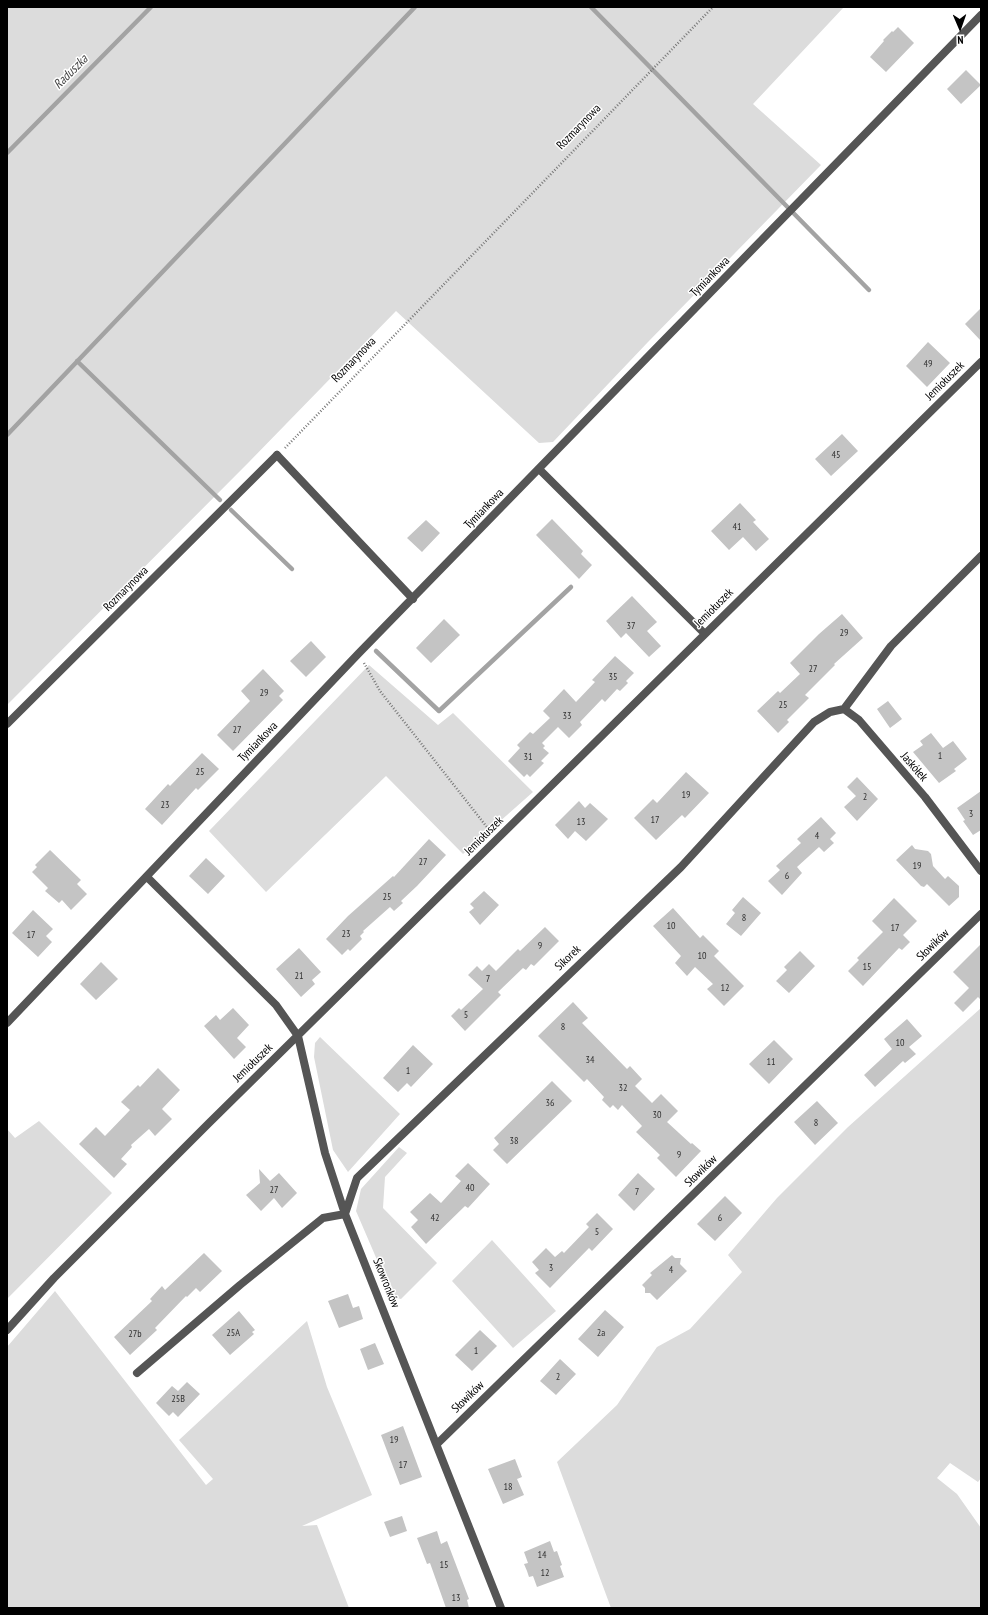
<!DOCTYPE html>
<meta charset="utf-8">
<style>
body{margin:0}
#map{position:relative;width:988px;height:1615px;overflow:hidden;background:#fff;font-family:"PT Sans Narrow",sans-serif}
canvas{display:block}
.frame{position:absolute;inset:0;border:8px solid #000;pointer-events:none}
.north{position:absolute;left:940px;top:8px;width:40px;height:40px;-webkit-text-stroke:3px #fff;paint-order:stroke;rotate:178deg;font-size:11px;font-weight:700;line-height:16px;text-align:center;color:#000}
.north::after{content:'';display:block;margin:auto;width:14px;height:18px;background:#000;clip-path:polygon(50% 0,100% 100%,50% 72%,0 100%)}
</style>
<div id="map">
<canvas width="988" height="1615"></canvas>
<div class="frame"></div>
<div class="north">N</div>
</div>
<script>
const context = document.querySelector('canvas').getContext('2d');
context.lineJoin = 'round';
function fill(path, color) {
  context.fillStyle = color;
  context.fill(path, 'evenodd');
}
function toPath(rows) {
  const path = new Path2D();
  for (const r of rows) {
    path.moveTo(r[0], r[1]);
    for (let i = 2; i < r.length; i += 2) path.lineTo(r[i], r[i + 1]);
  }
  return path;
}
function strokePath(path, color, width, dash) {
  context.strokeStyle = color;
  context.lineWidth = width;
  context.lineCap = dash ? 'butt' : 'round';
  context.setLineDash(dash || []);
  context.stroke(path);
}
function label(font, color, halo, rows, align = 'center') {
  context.font = font + ' "PT Sans Narrow",sans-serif';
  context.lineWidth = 3;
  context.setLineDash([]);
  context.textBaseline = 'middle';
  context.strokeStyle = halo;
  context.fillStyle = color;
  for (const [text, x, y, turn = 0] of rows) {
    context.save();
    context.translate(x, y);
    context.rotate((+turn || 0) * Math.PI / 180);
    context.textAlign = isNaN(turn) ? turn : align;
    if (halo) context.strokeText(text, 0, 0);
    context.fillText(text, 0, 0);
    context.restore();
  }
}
const green = toPath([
 [7,7,844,7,753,104,821,165,648,342,553,442,539,443,396,311,249,462,7,705],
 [369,665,438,725,453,713,533,792,463,854,386,776,266,892,209,831],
 [981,1008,981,1478,978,1482,950,1463,937,1478,957,1494,981,1528,981,1608,611,1608,557,1462,617,1405,657,1347,690,1329,742,1272,728,1255,777,1198,848,1127],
 [320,1037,400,1114,348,1172,333,1150,314,1057,315,1043],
 [39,1121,112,1193,7,1299,7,1129,15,1138],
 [399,1147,407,1153,385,1177,383,1208,437,1263,401,1299,393,1297,356,1211,361,1189],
 [492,1240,556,1311,513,1348,452,1281],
 [55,1291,206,1485,213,1479,179,1440,307,1321,327,1387,372,1495,302,1526,317,1525,349,1608,7,1608,7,1347]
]);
const stream = toPath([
 [591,7,869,290],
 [7,153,151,7],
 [77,361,220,500],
 [7,435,415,7],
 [231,510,292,569],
 [376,651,439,711,571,587]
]);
const building = toPath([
 [898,27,914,43,886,72,870,57,884,41,883,40,892,31,893,32],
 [966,70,981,85,961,104,947,89],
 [981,308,981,341,965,324],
 [928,342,950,363,927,387,906,366],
 [842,434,858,451,831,476,815,459],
 [740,503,756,520,753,522,769,539,756,551,743,537,729,550,711,531],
 [552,519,583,551,581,554,592,565,579,579,536,535],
 [426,520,440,533,422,552,407,538],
 [632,596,657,622,647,631,661,646,649,657,626,633,621,638,606,621],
 [842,614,863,638,834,664,835,665,805,695,809,698,787,720,789,722,778,733,757,711,778,691,780,693,800,674,790,663,819,634],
 [444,619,460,635,431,663,416,648],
 [311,641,326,657,306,677,290,661],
 [615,656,634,673,626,681,628,683,620,691,617,689,605,702,602,699,580,722,582,725,569,738,558,727,542,743,545,746,543,748,549,753,541,761,544,763,530,777,527,774,524,777,508,761,520,748,517,745,530,732,533,734,550,718,543,711,564,689,576,702,595,682,592,680],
 [263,669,284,691,279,696,283,700,233,751,217,735,250,701,241,691],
 [888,701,902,719,890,728,877,709],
 [931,733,943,748,953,741,967,759,954,769,956,771,939,783,913,752,923,745,920,741],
 [202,753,219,769,198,790,196,788,162,825,145,809,168,784,170,786],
 [686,772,709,793,685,818,682,815,656,840,634,818,653,799,657,803],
 [857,777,878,799,857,821,844,807,856,796,847,787],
 [981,791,981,830,973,835,963,821,965,820,957,808],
 [579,801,585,808,590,803,608,819,586,841,575,831,568,839,555,825],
 [821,817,836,833,830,839,834,843,824,852,819,847,797,867,802,873,782,895,768,881,780,870,776,866,801,843,797,839],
 [429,839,446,855,417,886,401,901,403,903,394,911,390,907,363,931,364,932,360,936,362,939,350,951,348,949,342,955,326,939,348,916,393,876,394,877],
 [912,845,915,849,928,851,931,854,933,866,945,879,948,876,959,886,959,897,949,906,927,884,924,887,921,886,896,860],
 [50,850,81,880,77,884,87,894,71,910,62,900,59,903,45,891,48,888,32,872,37,867,35,865],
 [206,858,225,876,208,894,189,876],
 [484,891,499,905,480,925,469,912,474,908,470,904],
 [743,897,761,913,741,936,726,924,735,913,732,910],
 [894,898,917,921,903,935,910,942,902,950,899,948,863,986,848,971,859,960,857,958,883,932,872,921],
 [673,908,700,938,703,935,719,951,714,956,744,986,724,1006,707,989,713,984,695,967,687,976,675,963,681,956,653,926],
 [33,910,53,929,46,936,52,942,38,957,12,933],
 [545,927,559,941,534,966,531,964,526,970,523,968,498,992,501,995,465,1031,451,1016,459,1008,461,1010,483,989,468,975,477,966,482,971,489,964,496,971,518,949,520,951],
 [981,944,981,1000,978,997,963,1012,954,1003,969,988,953,972],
 [299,948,321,972,312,980,315,984,301,997,276,969],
 [800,951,815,966,789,993,776,981,787,970,784,967],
 [101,962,118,979,96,1000,80,984],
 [573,1002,588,1018,582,1023,627,1069,630,1066,642,1079,635,1086,652,1103,661,1094,678,1111,667,1122,691,1144,692,1143,701,1151,676,1177,657,1158,660,1155,636,1132,642,1126,622,1105,618,1110,613,1105,610,1108,602,1100,604,1097,587,1079,584,1082,538,1036],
 [233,1008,249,1025,237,1038,246,1047,234,1059,204,1026,216,1015,220,1020],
 [907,1019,922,1036,909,1047,916,1054,905,1063,903,1061,875,1087,864,1075,892,1049,884,1039],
 [774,1040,793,1059,769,1084,749,1064],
 [413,1045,433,1064,411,1087,407,1083,398,1092,383,1078],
 [158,1068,180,1090,162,1109,172,1119,155,1136,149,1129,131,1145,132,1147,121,1159,127,1164,114,1178,79,1144,96,1127,105,1136,130,1110,121,1102,138,1085,140,1087],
 [552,1081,572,1101,507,1164,493,1150,499,1144,494,1138],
 [817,1101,838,1123,815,1145,794,1122],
 [468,1163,490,1184,468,1208,465,1206,426,1244,411,1227,418,1220,410,1212,430,1193,441,1203,461,1181,455,1176],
 [259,1169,270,1181,279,1173,297,1193,282,1208,274,1198,261,1211,246,1195,260,1183],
 [638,1173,655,1189,634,1211,618,1195],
 [725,1196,742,1213,715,1241,697,1224],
 [597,1213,613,1229,592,1251,589,1248,550,1288,535,1273,539,1270,532,1262,546,1248,555,1257,562,1251,564,1253,589,1227,586,1224],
 [204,1253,222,1271,200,1292,196,1288,187,1297,186,1296,155,1328,157,1330,130,1355,114,1337,152,1301,150,1299,162,1286,165,1290],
 [672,1255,675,1258,681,1258,680,1264,687,1271,657,1300,650,1293,645,1293,645,1288,642,1285,652,1275,650,1273],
 [348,1294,353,1308,359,1306,363,1319,339,1328,328,1301],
 [605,1310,624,1327,598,1357,578,1339],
 [239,1311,255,1330,252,1332,254,1334,230,1355,212,1335],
 [480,1330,497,1346,472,1371,455,1355],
 [375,1343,384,1364,368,1370,360,1349],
 [560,1359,576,1374,556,1395,540,1381],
 [187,1382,200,1394,178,1417,173,1412,169,1416,156,1403,172,1386,178,1391],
 [403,1426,422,1477,400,1485,381,1435],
 [515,1459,522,1477,517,1479,524,1495,503,1504,488,1469],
 [402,1516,407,1531,390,1537,384,1522],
 [437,1531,441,1544,447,1541,469,1599,467,1600,469,1608,446,1608,430,1563,427,1564,417,1538],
 [550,1541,554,1552,557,1551,562,1565,560,1566,564,1577,537,1587,533,1576,529,1577,527,1571,524,1564,528,1563,524,1552]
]);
const path = toPath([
 [285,448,713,7],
 [364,663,380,691,490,831]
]);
const lane = toPath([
 [7,724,277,455]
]);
const street = toPath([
 [277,455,413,599],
 [540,470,705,634],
 [844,709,891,646,981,556],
 [147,877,276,1005,298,1036,325,1153,345,1214],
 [7,1023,359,653,981,15],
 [345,1214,357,1178,681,867,814,722,830,712,844,709,859,720,925,797,981,871],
 [7,1330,54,1278,209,1123,981,362],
 [137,1373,240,1285,323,1218,345,1214,501,1608],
 [437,1444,981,914]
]);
const numberNames = [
 ["49",928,364],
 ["45",836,455],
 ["41",737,527],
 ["37",631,626],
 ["29",844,633],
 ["27",813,669],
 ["35",613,677],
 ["29",264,693],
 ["25",783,705],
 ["33",567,716],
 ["27",237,730],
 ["1",940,756],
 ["31",528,757],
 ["25",200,772],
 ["19",686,795],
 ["2",865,797],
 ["23",165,805],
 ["3",971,814],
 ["17",655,820],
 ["13",581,822],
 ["4",817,836],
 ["27",423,862],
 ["19",917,866],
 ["6",787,876],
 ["25",387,897],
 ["8",744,918],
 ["10",671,926],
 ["17",895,928],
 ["23",346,934],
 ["17",31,935],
 ["9",540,946],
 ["10",702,956],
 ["15",867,967],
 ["21",299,976],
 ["7",488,979],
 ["12",725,988],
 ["5",466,1015],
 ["8",563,1027],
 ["10",900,1043],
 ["34",590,1060],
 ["11",771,1062],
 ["1",408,1071],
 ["32",623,1088],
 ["36",550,1103],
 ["30",657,1115],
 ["8",816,1123],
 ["38",514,1141],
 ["9",679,1155],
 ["40",470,1188],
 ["27",274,1190],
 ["7",637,1192],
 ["42",435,1218],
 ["6",720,1218],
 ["5",597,1232],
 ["3",551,1268],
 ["4",671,1270],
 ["25A",233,1333],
 ["2a",601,1333],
 ["27b",135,1334],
 ["1",476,1351],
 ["2",558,1377],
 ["25B",178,1399],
 ["19",394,1440],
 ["17",403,1465],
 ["18",508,1487],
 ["14",542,1555],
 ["15",444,1565],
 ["12",545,1573],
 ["13",456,1598]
];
const streetNames = [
 ["Rozmarynowa",579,127,-46],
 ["Tymiankowa",710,277,-46],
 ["Rozmarynowa",354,360,-46],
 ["Jemiołuszek",945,381,-45],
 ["Tymiankowa",484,509,-46],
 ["Rozmarynowa",126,589,-45],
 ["Jemiołuszek",714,608,-45],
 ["Tymiankowa",258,742,-46],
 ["Jaskółek",914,767,49],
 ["Jemiołuszek",484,836,-45],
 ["Słowików",933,945,-44],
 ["Sikorek",568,958,-44],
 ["Jemiołuszek",253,1063,-44],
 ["Słowików",701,1171,-44],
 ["Skowronków",386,1283,68],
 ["Słowików",468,1397,-44]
];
const waterNames = [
 ["Raduszka",71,72,-45]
];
fill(green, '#dcdcdc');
strokePath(stream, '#a3a3a3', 4.5);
fill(building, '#c4c4c4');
strokePath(path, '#777', 2.5, [1, 2]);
strokePath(lane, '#555', 8);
strokePath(street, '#555', 8);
label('10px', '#313131', null, numberNames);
label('12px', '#000', '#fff', streetNames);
label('italic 13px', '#444', '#fff', waterNames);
</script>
